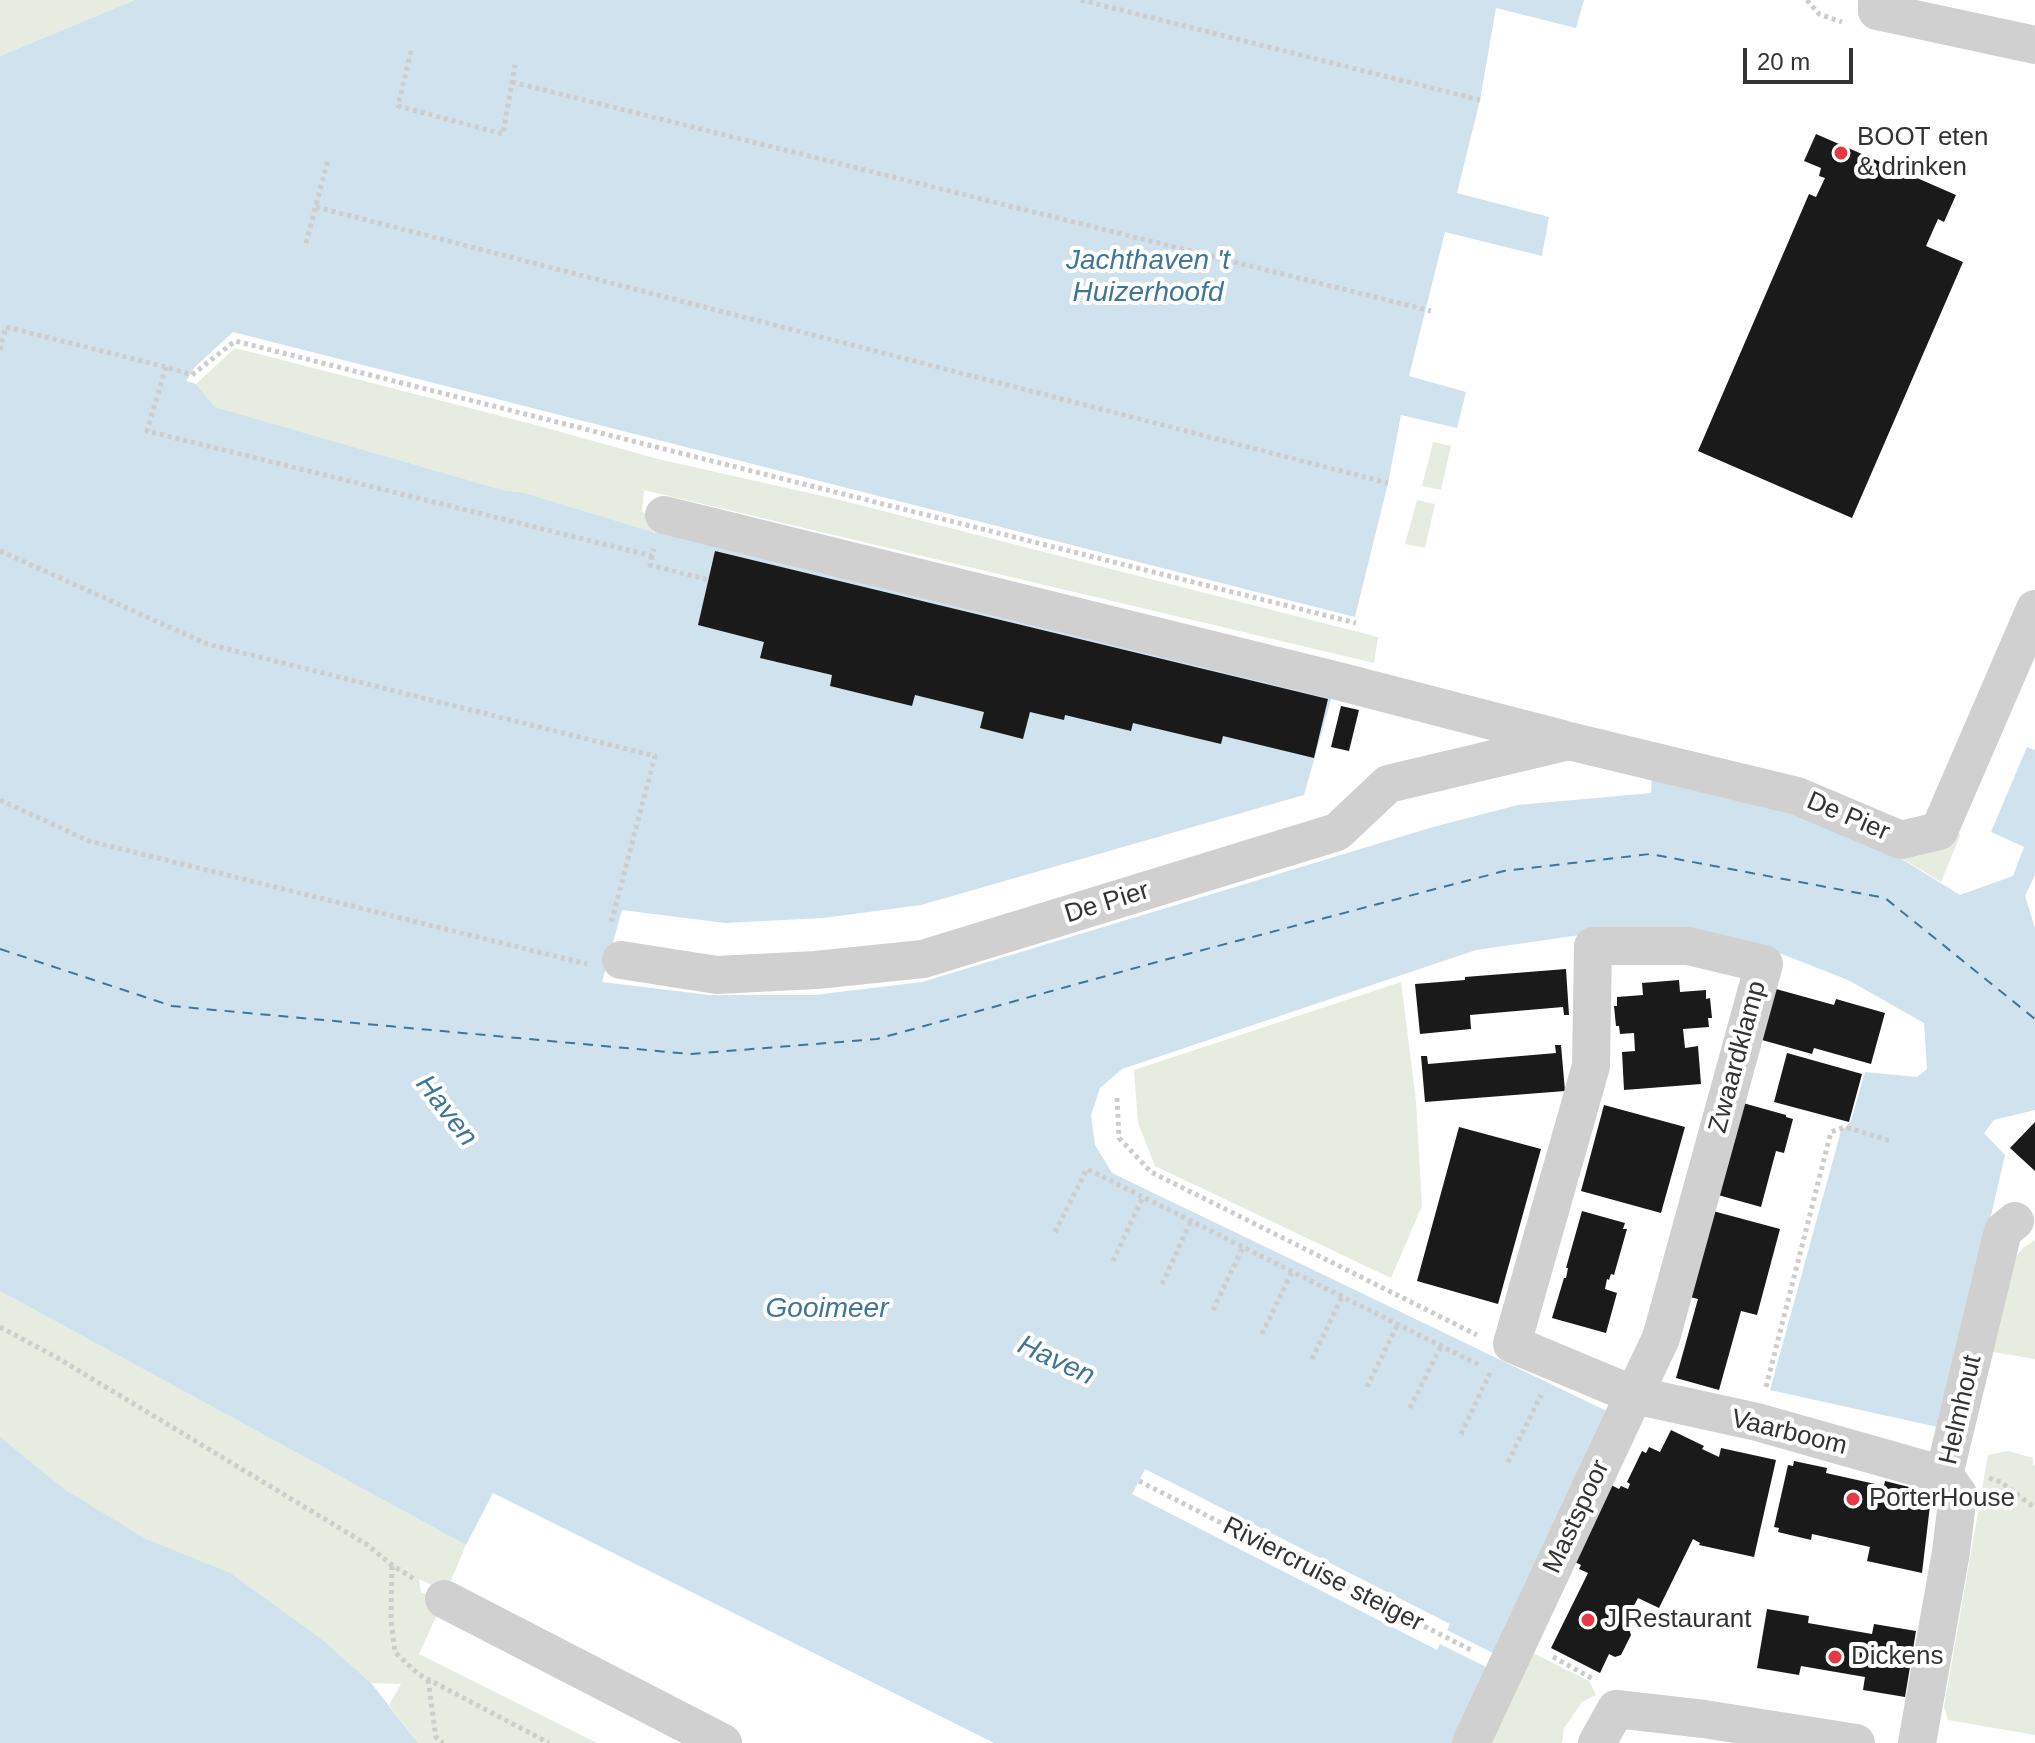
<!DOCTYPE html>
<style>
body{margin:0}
#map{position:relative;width:2035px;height:1743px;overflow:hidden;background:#fff;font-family:Arial,sans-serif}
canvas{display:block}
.scale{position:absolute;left:1743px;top:48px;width:110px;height:36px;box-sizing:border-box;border:4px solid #333;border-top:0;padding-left:10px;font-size:24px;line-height:28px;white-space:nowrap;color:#333;-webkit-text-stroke:6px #fff;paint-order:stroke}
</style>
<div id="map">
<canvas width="2035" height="1743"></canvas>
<div class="scale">20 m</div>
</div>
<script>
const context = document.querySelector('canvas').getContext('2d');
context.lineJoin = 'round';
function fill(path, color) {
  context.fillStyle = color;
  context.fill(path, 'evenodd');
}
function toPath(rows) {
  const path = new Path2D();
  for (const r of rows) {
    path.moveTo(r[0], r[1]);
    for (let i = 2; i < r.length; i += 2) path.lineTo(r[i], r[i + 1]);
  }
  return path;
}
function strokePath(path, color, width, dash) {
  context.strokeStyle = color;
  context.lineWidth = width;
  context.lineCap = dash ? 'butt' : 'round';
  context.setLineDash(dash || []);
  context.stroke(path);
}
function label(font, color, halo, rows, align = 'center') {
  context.font = font + ' Arial,sans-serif';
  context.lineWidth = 8;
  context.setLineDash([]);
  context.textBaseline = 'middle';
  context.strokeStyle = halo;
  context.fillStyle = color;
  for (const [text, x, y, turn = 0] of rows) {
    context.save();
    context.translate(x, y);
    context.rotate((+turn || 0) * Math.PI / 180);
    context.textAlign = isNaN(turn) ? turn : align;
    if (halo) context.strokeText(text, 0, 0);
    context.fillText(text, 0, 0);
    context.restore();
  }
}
const green = toPath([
 [0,0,135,0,0,56],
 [235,348,532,424,658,459,836,499,1378,637,1374,663,644,490,642,512,656,516,653,532,525,493,503,490,215,407,196,384],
 [1433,442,1451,446,1441,490,1422,486],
 [1417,500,1435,504,1425,548,1405,544],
 [1961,833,1941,882,1896,855,1928,853],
 [1401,982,1416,1102,1422,1206,1391,1278,1155,1166,1138,1123,1134,1070],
 [2035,1240,2035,1359,1986,1351,2007,1267,2023,1248],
 [0,1291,466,1545,446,1592,419,1579,421,1592,442,1604,419,1654,597,1743,418,1743,389,1705,401,1684,371,1683,335,1652,77,1503,0,1447],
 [2008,1451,2033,1458,2033,1465,2035,1466,2035,1735,1948,1720,1944,1707,1988,1455],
 [1527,1650,1589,1681,1596,1695,1582,1702,1564,1728,1562,1743,1483,1743]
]);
const water = toPath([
 [135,0,1584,0,1576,28,1496,8,1480,100,1457,193,1549,217,1542,256,1445,232,1409,376,1466,392,1457,428,1401,415,1388,483,1355,617,233,332,195,367,186,381,196,384,215,407,503,490,525,493,653,532,720,543,1332,696,1304,795,921,905,823,918,725,923,622,910,602,982,709,995,814,995,922,982,1433,827,1518,805,1651,793,1652,776,1766,803,1863,835,1960,895,2013,876,2024,847,1991,832,2027,747,2035,750,2035,875,2025,896,2035,928,2035,1110,1994,1120,1984,1133,2005,1155,1942,1428,1770,1390,1841,1131,1851,1121,1865,1072,1917,1077,1927,1069,1924,1023,1848,980,1769,949,1601,932,1476,950,1122,1069,1100,1088,1091,1115,1095,1145,1112,1173,1617,1416,1453,1743,994,1743,493,1493,466,1545,0,1291,0,56],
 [0,1437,65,1490,146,1539,230,1573,321,1639,371,1683,418,1743,0,1743]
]);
const pier = toPath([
 [1145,1469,1450,1624,1447,1630,1495,1654,1488,1668,1440,1644,1437,1650,1132,1494]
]);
const ferry = toPath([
 [0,949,172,1006,690,1054,877,1039,1157,962,1504,871,1650,854,1885,898,2035,1019]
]);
const building = toPath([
 [1816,134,1956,195,1944,222,1938,219,1926,246,1963,262,1852,518,1698,451,1809,194,1816,197,1825,178,1819,176,1821,168,1804,161],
 [715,551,1328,699,1314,758,1223,736,1221,744,1133,723,1131,731,1065,715,1064,720,1030,712,1023,739,980,728,984,712,915,695,912,706,830,686,832,675,760,658,764,642,698,625],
 [1341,706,1359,710,1349,751,1331,747],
 [1566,969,1569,1015,1564,1015,1563,1007,1470,1015,1471,1029,1420,1034,1415,984,1465,980,1465,977],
 [1679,980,1680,992,1706,990,1706,999,1710,998,1712,1018,1708,1018,1709,1027,1683,1029,1685,1048,1698,1046,1701,1084,1624,1090,1622,1052,1635,1051,1634,1033,1620,1034,1619,1026,1616,1026,1614,1006,1617,1006,1617,997,1643,995,1642,983],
 [1776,989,1834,1005,1836,999,1885,1013,1871,1064,1814,1048,1812,1054,1762,1040],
 [1555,1045,1561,1045,1565,1091,1425,1102,1421,1056,1427,1056,1428,1064,1556,1053],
 [1787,1053,1862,1074,1849,1122,1774,1102],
 [1743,1103,1786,1115,1786,1117,1793,1119,1784,1153,1776,1151,1761,1207,1718,1195],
 [1604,1105,1685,1127,1661,1213,1581,1191],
 [2035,1122,2035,1171,2010,1148],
 [1459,1127,1541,1149,1498,1304,1417,1281],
 [1582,1211,1625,1223,1623,1229,1627,1229,1614,1275,1611,1274,1609,1280,1607,1279,1605,1289,1617,1293,1606,1333,1552,1318,1564,1278,1566,1278,1568,1268,1566,1268],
 [1713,1211,1780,1229,1757,1315,1741,1311,1719,1390,1676,1378,1698,1299,1690,1297],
 [1671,1430,1704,1446,1702,1449,1719,1457,1721,1448,1776,1460,1754,1557,1699,1545,1700,1543,1693,1539,1659,1608,1638,1598,1623,1626,1629,1629,1631,1635,1621,1655,1615,1657,1609,1654,1600,1673,1551,1648,1588,1573,1579,1569,1581,1565,1573,1561,1611,1485,1619,1489,1621,1486,1628,1489,1630,1484,1627,1482,1642,1451,1646,1453,1649,1447,1660,1452],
 [1794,1461,1827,1468,1826,1473,1884,1486,1885,1481,1917,1489,1916,1494,1931,1497,1922,1573,1867,1561,1870,1547,1812,1534,1811,1540,1778,1532,1779,1528,1774,1527,1788,1465,1793,1466],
 [1767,1609,1809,1616,1808,1623,1872,1634,1874,1624,1916,1631,1905,1697,1863,1690,1865,1677,1801,1666,1799,1675,1757,1668]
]);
const path = toPath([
 [1081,0,1480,100],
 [1807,0,1819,14,1842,22],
 [411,51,398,106,503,134,515,65],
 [512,82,1431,311],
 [316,207,1388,483],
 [306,243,328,160],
 [0,350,6,327,166,367,192,375,235,341,1356,623],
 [166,367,147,431,652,556,654,549],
 [0,551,207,644,655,756,611,923],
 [652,556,650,565,709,580],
 [0,800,89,841,587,964],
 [1117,1098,1119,1138,1151,1172,1477,1335],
 [1055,1232,1087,1169,1481,1366],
 [1113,1261,1143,1197],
 [1162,1284,1191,1221],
 [1213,1310,1243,1247],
 [0,1327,56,1357,366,1544,392,1565,416,1580],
 [1262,1334,1292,1272],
 [1312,1359,1342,1297],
 [1367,1387,1398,1324],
 [1766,1387,1831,1132,1845,1127,1891,1141],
 [1410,1408,1441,1346],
 [1461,1434,1490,1373],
 [1508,1462,1541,1395],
 [1989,1478,2001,1482,2035,1508],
 [1139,1481,1473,1651],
 [392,1566,391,1620,395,1652,418,1674,549,1743],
 [1553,1657,1593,1679],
 [428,1680,436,1737,443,1743]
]);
const street = toPath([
 [1877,0,1877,11,2035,45],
 [664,515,1338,681,1562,739],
 [1593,946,1688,946,1764,964,1661,1338,1634,1395,1512,1344,1591,1066,1593,946],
 [621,960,717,975,816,970,923,959,1337,832,1388,784,1569,741,1797,796,1901,840,1939,831,2035,609],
 [444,1599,723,1743],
 [1471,1743,1634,1395,1757,1422,1944,1475],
 [1597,1743,1616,1709,1704,1719,1856,1743],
 [1917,1743,1951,1552,1958,1494,1944,1475,2003,1231,2015,1221]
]);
const markers = [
 [1841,153,8,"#e63946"],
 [1853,1499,8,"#e63946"],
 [1588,1620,8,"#e63946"],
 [1835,1657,8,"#e63946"]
];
const poiNames = [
 ["BOOT eten",1857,138],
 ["& drinken",1857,168],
 ["PorterHouse",1869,1499],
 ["J Restaurant",1604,1620],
 ["Dickens",1851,1657]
];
const streetNames = [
 ["De Pier",1848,817,23],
 ["De Pier",1107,903,-17],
 ["Zwaardklamp",1738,1057,-75],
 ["Helmhout",1961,1410,-77],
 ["Vaarboom",1789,1433,14],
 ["Mastspoor",1577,1517,-65],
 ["Riviercruise steiger",1323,1575,27]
];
const waterNames = [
 ["Jachthaven 't",1148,261],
 ["Huizerhoofd",1148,293],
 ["Haven",446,1111,52],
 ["Gooimeer",827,1309],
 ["Haven",1056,1361,25]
];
fill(green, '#e6ecdf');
fill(water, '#cfe2ee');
fill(pier, '#fff');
strokePath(ferry, '#3f7597', 2, [10, 8]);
fill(building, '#1a1a1a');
strokePath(path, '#cdcdcd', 5, [4, 4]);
strokePath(street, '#d0d0d0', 38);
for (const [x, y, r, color] of markers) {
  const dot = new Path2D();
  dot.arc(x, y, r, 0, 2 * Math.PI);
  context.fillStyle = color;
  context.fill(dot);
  strokePath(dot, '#fff', 3);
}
label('26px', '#333', '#fff', poiNames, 'left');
label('26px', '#333', '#fff', streetNames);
label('italic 28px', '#3f7597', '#fff', waterNames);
</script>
